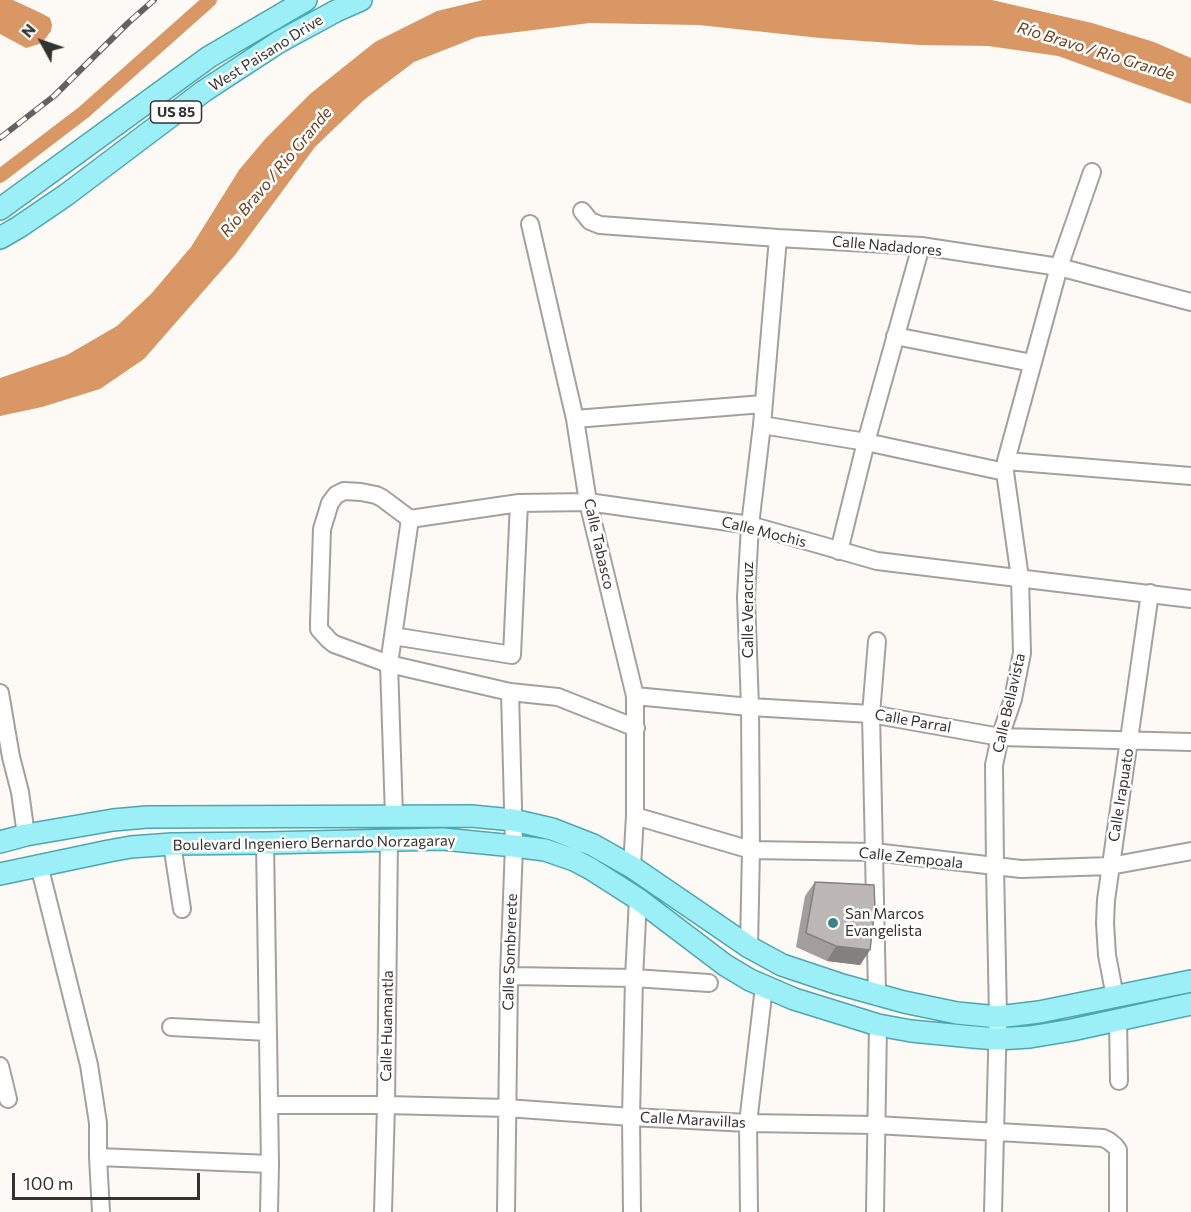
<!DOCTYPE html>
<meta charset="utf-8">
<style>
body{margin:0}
#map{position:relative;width:1191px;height:1212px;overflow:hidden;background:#fdf9f5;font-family:Commissioner,sans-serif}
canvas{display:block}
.north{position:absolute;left:12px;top:12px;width:60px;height:60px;-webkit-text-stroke:4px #fff;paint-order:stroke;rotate:310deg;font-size:16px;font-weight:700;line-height:24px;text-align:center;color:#343231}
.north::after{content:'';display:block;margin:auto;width:21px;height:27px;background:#343231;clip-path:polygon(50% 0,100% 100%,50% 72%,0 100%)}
.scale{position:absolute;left:12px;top:1173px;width:188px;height:27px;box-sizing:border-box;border:3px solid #343231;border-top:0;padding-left:8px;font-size:18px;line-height:21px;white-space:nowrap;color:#343231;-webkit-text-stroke:4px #fff;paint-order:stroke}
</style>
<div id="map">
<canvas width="1191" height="1212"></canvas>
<div class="north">N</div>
<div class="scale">100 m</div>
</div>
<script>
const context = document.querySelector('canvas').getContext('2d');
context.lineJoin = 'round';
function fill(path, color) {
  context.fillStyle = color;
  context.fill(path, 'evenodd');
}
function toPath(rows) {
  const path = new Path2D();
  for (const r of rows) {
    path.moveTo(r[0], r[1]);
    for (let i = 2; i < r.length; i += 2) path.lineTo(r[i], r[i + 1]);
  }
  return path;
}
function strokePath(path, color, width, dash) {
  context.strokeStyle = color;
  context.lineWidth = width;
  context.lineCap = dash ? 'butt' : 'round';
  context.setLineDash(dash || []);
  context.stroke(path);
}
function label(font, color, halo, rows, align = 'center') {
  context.font = font + ' Commissioner,sans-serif';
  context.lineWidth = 5;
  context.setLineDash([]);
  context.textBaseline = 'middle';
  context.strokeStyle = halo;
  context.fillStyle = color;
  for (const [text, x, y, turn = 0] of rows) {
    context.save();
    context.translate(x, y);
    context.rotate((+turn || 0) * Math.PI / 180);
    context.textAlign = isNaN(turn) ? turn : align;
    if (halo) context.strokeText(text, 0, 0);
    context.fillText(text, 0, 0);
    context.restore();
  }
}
const water = toPath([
 [0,0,13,0,43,14,50,18,52,25,51,31,42,43,26,48,0,34],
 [483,0,992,0,1092,23,1154,42,1191,58,1191,104,1058,56,988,46,920,45,820,38,699,25,590,23,477,37,414,62,364,100,315,147,235,255,144,359,100,389,42,407,0,416,0,378,67,355,117,326,151,294,191,247,239,170,266,138,310,94,375,42,437,11]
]);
const canal = toPath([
 [0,176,84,112,210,0]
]);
const minor = toPath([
 [582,211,590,221,600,225,778,238,921,246,1059,267,1191,302],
 [530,224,575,419,588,502,635,696,635,816,632,867],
 [895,336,1032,363],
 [575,419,763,404],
 [762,425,866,442,1005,472],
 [1006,461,1191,476],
 [839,551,866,442,921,246],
 [393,636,512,655,519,503],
 [877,641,871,714,877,994],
 [0,693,11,757,20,792,26,835],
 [635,696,750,707,871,714,1000,737,1191,742],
 [636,728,558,697,510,692,389,664,334,644,329,640,319,629,319,622,322,529,330,503,336,495,344,491,361,492,376,495,382,498,410,519,519,503,588,502,750,525,877,561,1191,599],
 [394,816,389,664,410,519],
 [635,816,751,850,874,852,1021,869,1110,866,1191,851],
 [265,843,270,1164,269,1212],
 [172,844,182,909],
 [39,865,89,1065,98,1123,98,1157,101,1212],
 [749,947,751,850,750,707,746,597,750,525,762,425,778,238],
 [509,976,634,978,709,983],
 [1115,997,1107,955,1105,923,1106,900,1150,593],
 [1118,1020,1119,1081],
 [171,1027,268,1032],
 [0,1066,8,1099],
 [269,1105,386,1105,507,1108,631,1117,748,1123,876,1125,1103,1138,1109,1141,1115,1146,1118,1150,1118,1212],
 [98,1157,270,1164],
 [383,1212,386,1105,389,840],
 [506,1212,509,976,514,846,510,692],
 [632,1212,631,1117,634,978,638,899],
 [749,1212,748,1123,764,987],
 [875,1212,878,1025],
 [993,1212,998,1017,995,866,994,765,1000,737,1013,699,1022,653,1020,578,1005,472,1006,461,1059,267,1092,172]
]);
const major = toPath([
 [0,209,209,57,306,0],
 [0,238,19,227,66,195,204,91,279,42,336,11,361,0],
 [0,842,26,835,113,820,147,817,471,816,513,820,552,829,593,845,632,867,749,947,782,965,839,984,904,1002,957,1013,998,1017,1039,1012,1191,981],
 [0,874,109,851,131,847,172,844,265,843,443,839,514,846,545,850,574,860,591,869,638,899,725,965,750,980,794,999,878,1025,911,1031,973,1037,997,1039,1030,1037,1072,1030,1191,1004]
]);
const rail = toPath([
 [0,138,54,96,128,23,154,0]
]);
const wall = toPath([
 [815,882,870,950,860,965,827,961,796,947,805,896]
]);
const shadedWall = toPath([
 [836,946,870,950,860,965,827,961]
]);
const building = toPath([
 [815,882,874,885,875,908,870,950,836,946,806,933,815,882]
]);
const markers = [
 [833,923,6,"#3b838a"]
];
const shields = [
 [176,112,51]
];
const shieldNames = [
 ["US 85",176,112]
];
const streetNames = [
 ["West Paisano Drive",266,53,-32],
 ["Calle Nadadores",887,246,5],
 ["Calle Mochis",764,532,14],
 ["Calle Tabasco",599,544,77],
 ["Calle Veracruz",748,610,-90],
 ["Calle Bellavista",1009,703,-77],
 ["Calle Parral",913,721,10],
 ["Calle Irapuato",1121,795,-81],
 ["Boulevard Ingeniero Bernardo Norzagaray",314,843,-1],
 ["Calle Zempoala",911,858,6],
 ["Calle Sombrerete",510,952,-88],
 ["Calle Huamantla",387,1026,-89],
 ["Calle Maravillas",693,1120,3]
];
const poiNames = [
 ["San Marcos",845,914],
 ["Evangelista",845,931]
];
const waterNames = [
 ["Río Bravo / Rio Grande",1096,51,17],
 ["Río Bravo / Rio Grande",276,172,-50]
];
fill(water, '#d89765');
strokePath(canal, '#d89765', 14);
strokePath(minor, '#a5a09d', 20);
strokePath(major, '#4ea6ae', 24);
strokePath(minor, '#fff', 16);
strokePath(major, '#9deff7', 21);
strokePath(rail, '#646260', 6);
strokePath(rail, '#fff', 4, [11]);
fill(wall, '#a39e9c');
fill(shadedWall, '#84817f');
fill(building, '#bdb8b5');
strokePath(building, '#84817f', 1.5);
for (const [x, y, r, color] of markers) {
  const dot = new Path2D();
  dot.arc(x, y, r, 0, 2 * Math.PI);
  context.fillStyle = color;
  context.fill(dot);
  strokePath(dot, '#fff', 2);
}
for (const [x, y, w] of shields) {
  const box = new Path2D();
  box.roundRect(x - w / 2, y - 11, w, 22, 4.5);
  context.fillStyle = '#fff';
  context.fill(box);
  strokePath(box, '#343231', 1.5);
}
label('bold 14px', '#343231', null, shieldNames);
label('15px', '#343231', '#fff', streetNames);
label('15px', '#343231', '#fff', poiNames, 'left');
label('italic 16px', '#6a3e19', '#fff', waterNames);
</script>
